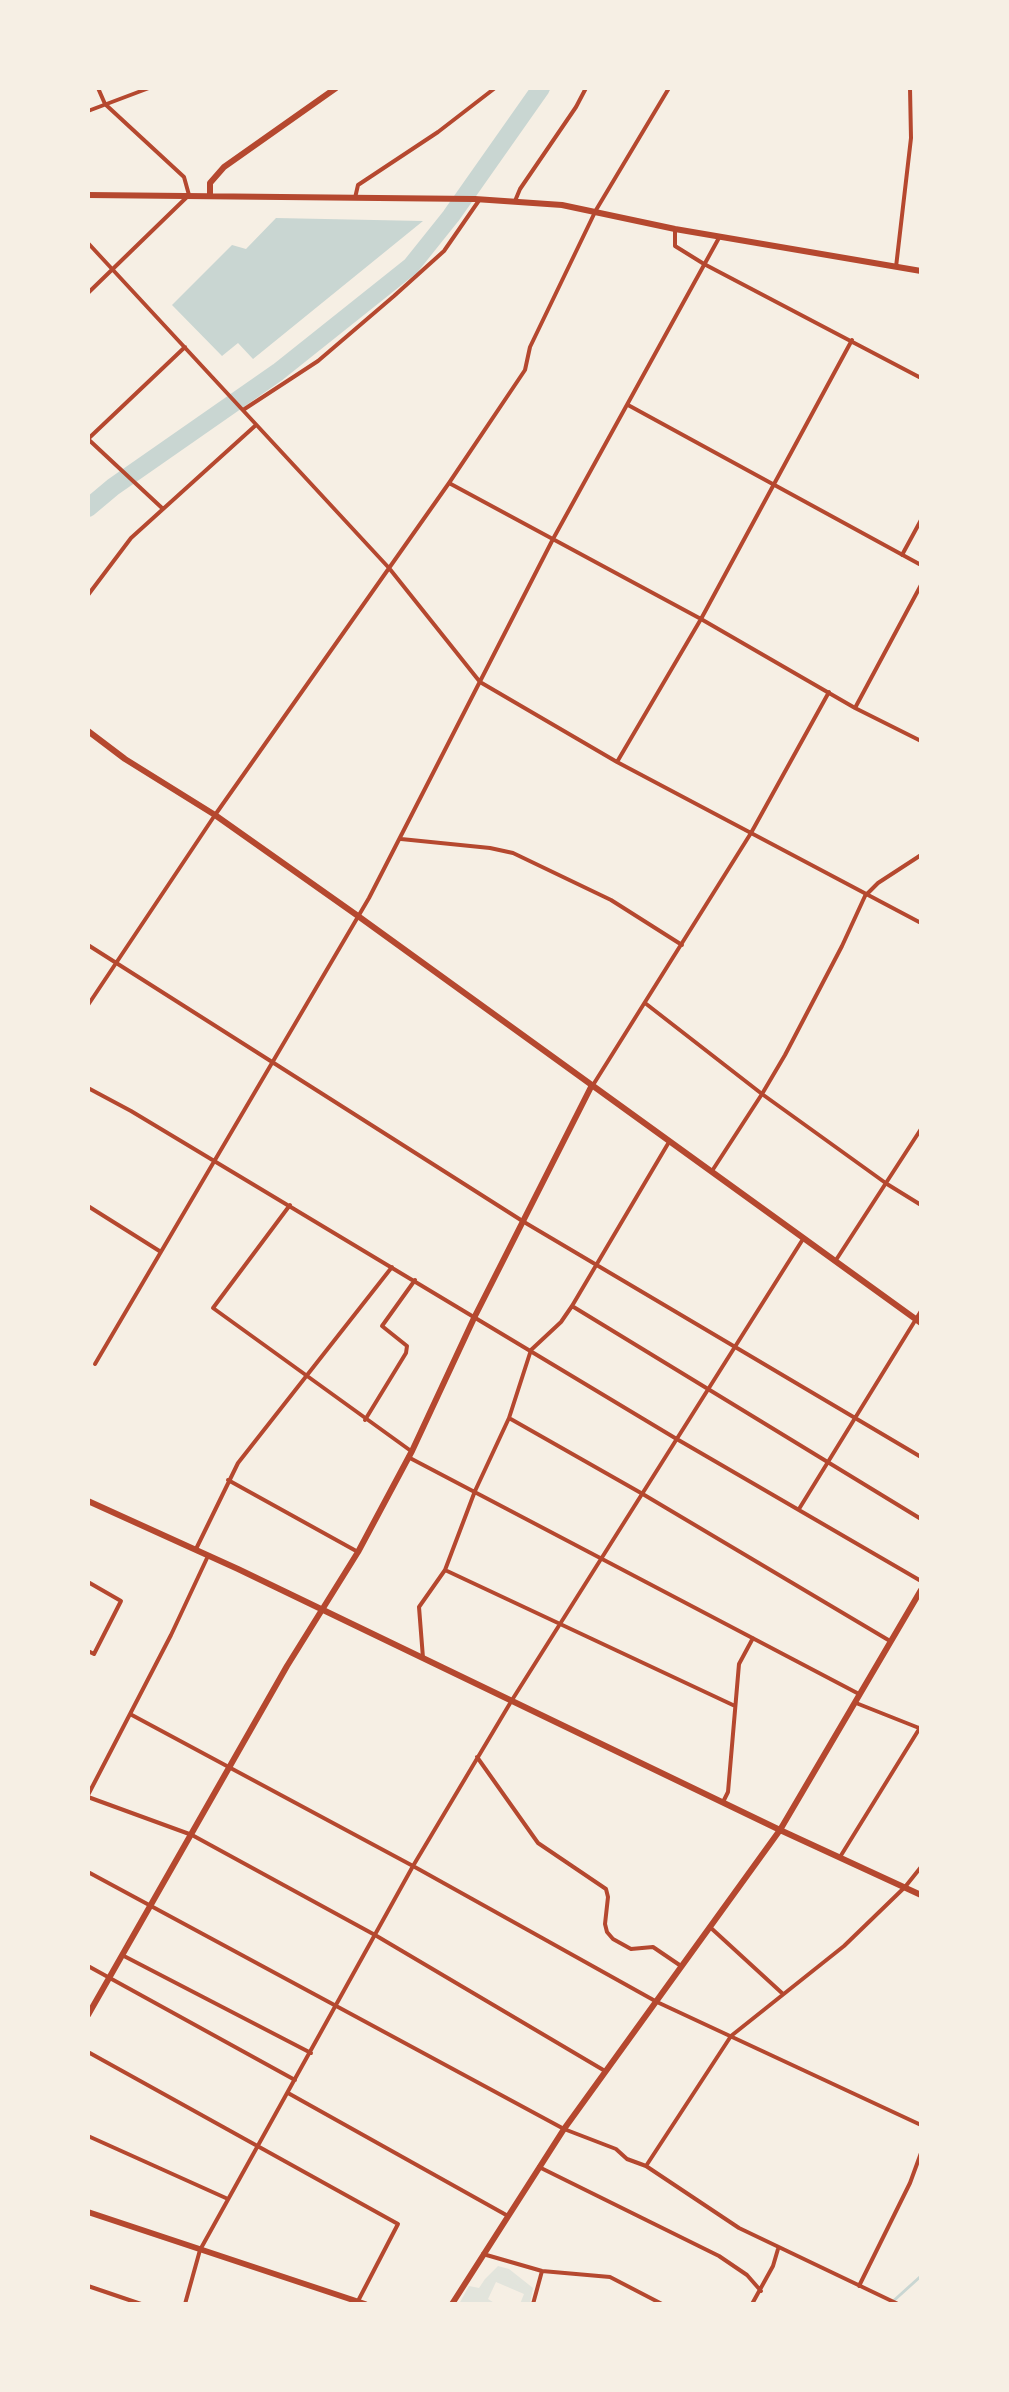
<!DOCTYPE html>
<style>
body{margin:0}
#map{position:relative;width:1009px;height:2392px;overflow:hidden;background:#f6efe4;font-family:Rubik,sans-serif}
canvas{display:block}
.frame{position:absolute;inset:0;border:90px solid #f6efe4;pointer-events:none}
</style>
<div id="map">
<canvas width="1009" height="2392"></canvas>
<div class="frame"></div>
</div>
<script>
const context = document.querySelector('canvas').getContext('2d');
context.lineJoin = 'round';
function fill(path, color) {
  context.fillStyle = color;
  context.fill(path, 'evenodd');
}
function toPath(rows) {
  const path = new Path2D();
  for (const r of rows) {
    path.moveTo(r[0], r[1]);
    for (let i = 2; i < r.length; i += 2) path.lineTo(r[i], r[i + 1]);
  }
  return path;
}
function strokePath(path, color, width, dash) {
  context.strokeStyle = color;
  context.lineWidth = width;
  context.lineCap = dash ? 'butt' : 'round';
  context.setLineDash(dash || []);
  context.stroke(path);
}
const green = toPath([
 [498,2266,509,2269,533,2288,530,2304,520,2304,524,2294,496,2282,488,2299,496,2304,459,2304,469,2286,479,2288,485,2279]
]);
const water = toPath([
 [276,218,423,221,253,359,238,343,222,356,172,305,232,245,246,249]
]);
const stream = toPath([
 [890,2304,921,2276]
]);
const river = toPath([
 [88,508,113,487,278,372,411,266,451,216,541,88]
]);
const minor = toPath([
 [88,111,149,88],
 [355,198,358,185,438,132,495,88],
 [515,201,520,189,576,107,586,88],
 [675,229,675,246,704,264,921,378],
 [88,243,389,568,480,682,617,762,921,923],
 [896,267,911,138,910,88],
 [88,293,189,195,184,177,105,104,98,88],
 [628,405,921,565],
 [243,410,318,361,394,296,444,251,480,199],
 [88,439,185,347],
 [88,439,162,508],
 [449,483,701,619,855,708,921,741],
 [902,555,921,520],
 [88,595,131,538,256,425],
 [855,708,921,585],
 [617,762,701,619,852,340],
 [401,839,490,848,513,853,611,900,682,945],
 [88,945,524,1222,921,1457],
 [645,1003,762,1094,887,1184,921,1205],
 [88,1005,215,815,449,483,525,370,530,347,596,210,669,88],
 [593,1085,751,833,829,692],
 [88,1088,131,1111,675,1438,921,1581],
 [712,1171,762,1094,785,1055,842,946,865,896,878,883,921,855],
 [290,1205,213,1308,411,1451],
 [88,1206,161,1252],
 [836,1260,921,1129],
 [572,1306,921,1519],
 [95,1364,369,898,553,539,720,236],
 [509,1418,641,1493,890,1641],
 [365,1420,406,1353,407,1346,382,1326,415,1280],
 [408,1457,859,1694],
 [228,1480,358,1552],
 [799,1509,921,1311],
 [196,1549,238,1463,392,1267],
 [445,1570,735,1706],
 [88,1582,121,1601,94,1654,88,1651],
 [423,1658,419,1607,445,1570,475,1491,509,1418,531,1350,561,1322,572,1306,669,1142],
 [856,1703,919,1728],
 [130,1714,413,1866,657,2002,921,2125],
 [477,1757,538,1843,606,1889,608,1897,605,1924,607,1932,613,1939,631,1949,653,1947,681,1966],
 [88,1795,171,1635,208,1556],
 [88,1797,192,1835,375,1935,605,2071],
 [723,1802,728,1792,739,1664,753,1638],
 [840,1857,921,1726],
 [88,1872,564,2129,616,2149,627,2159,646,2166,739,2228,898,2304],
 [711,1928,783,1994],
 [122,1955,311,2053],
 [88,1966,295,2080],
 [88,2052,398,2224,358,2301],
 [288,2093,508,2216],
 [88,2136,228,2199],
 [646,2166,731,2036,844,1946,905,1887,921,1867],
 [539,2167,719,2256,747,2275,761,2291],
 [483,2254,542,2271,610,2277,662,2304],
 [88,2286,141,2304],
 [859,2286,910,2183,921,2153],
 [185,2304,200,2250,413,1866,512,1700,803,1239],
 [533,2304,542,2271],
 [752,2304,773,2266,778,2249]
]);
const tertiary = toPath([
 [88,195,475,199,562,205,675,229,921,271],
 [210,195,210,183,224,167,336,88],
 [88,731,125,759,215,815,358,916,921,1323],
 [88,1501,238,1569,780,1830,921,1895],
 [88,2015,287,1666,358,1552,412,1451,475,1316,591,1087],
 [88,2212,365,2304],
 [452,2304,564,2129,780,1830,921,1590]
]);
fill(green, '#e2e4dc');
fill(water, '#c9d6d2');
strokePath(stream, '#c9d6d2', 3);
strokePath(river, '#c9d6d2', 18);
strokePath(minor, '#b5482f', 4);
strokePath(tertiary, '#b5482f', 6);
</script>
